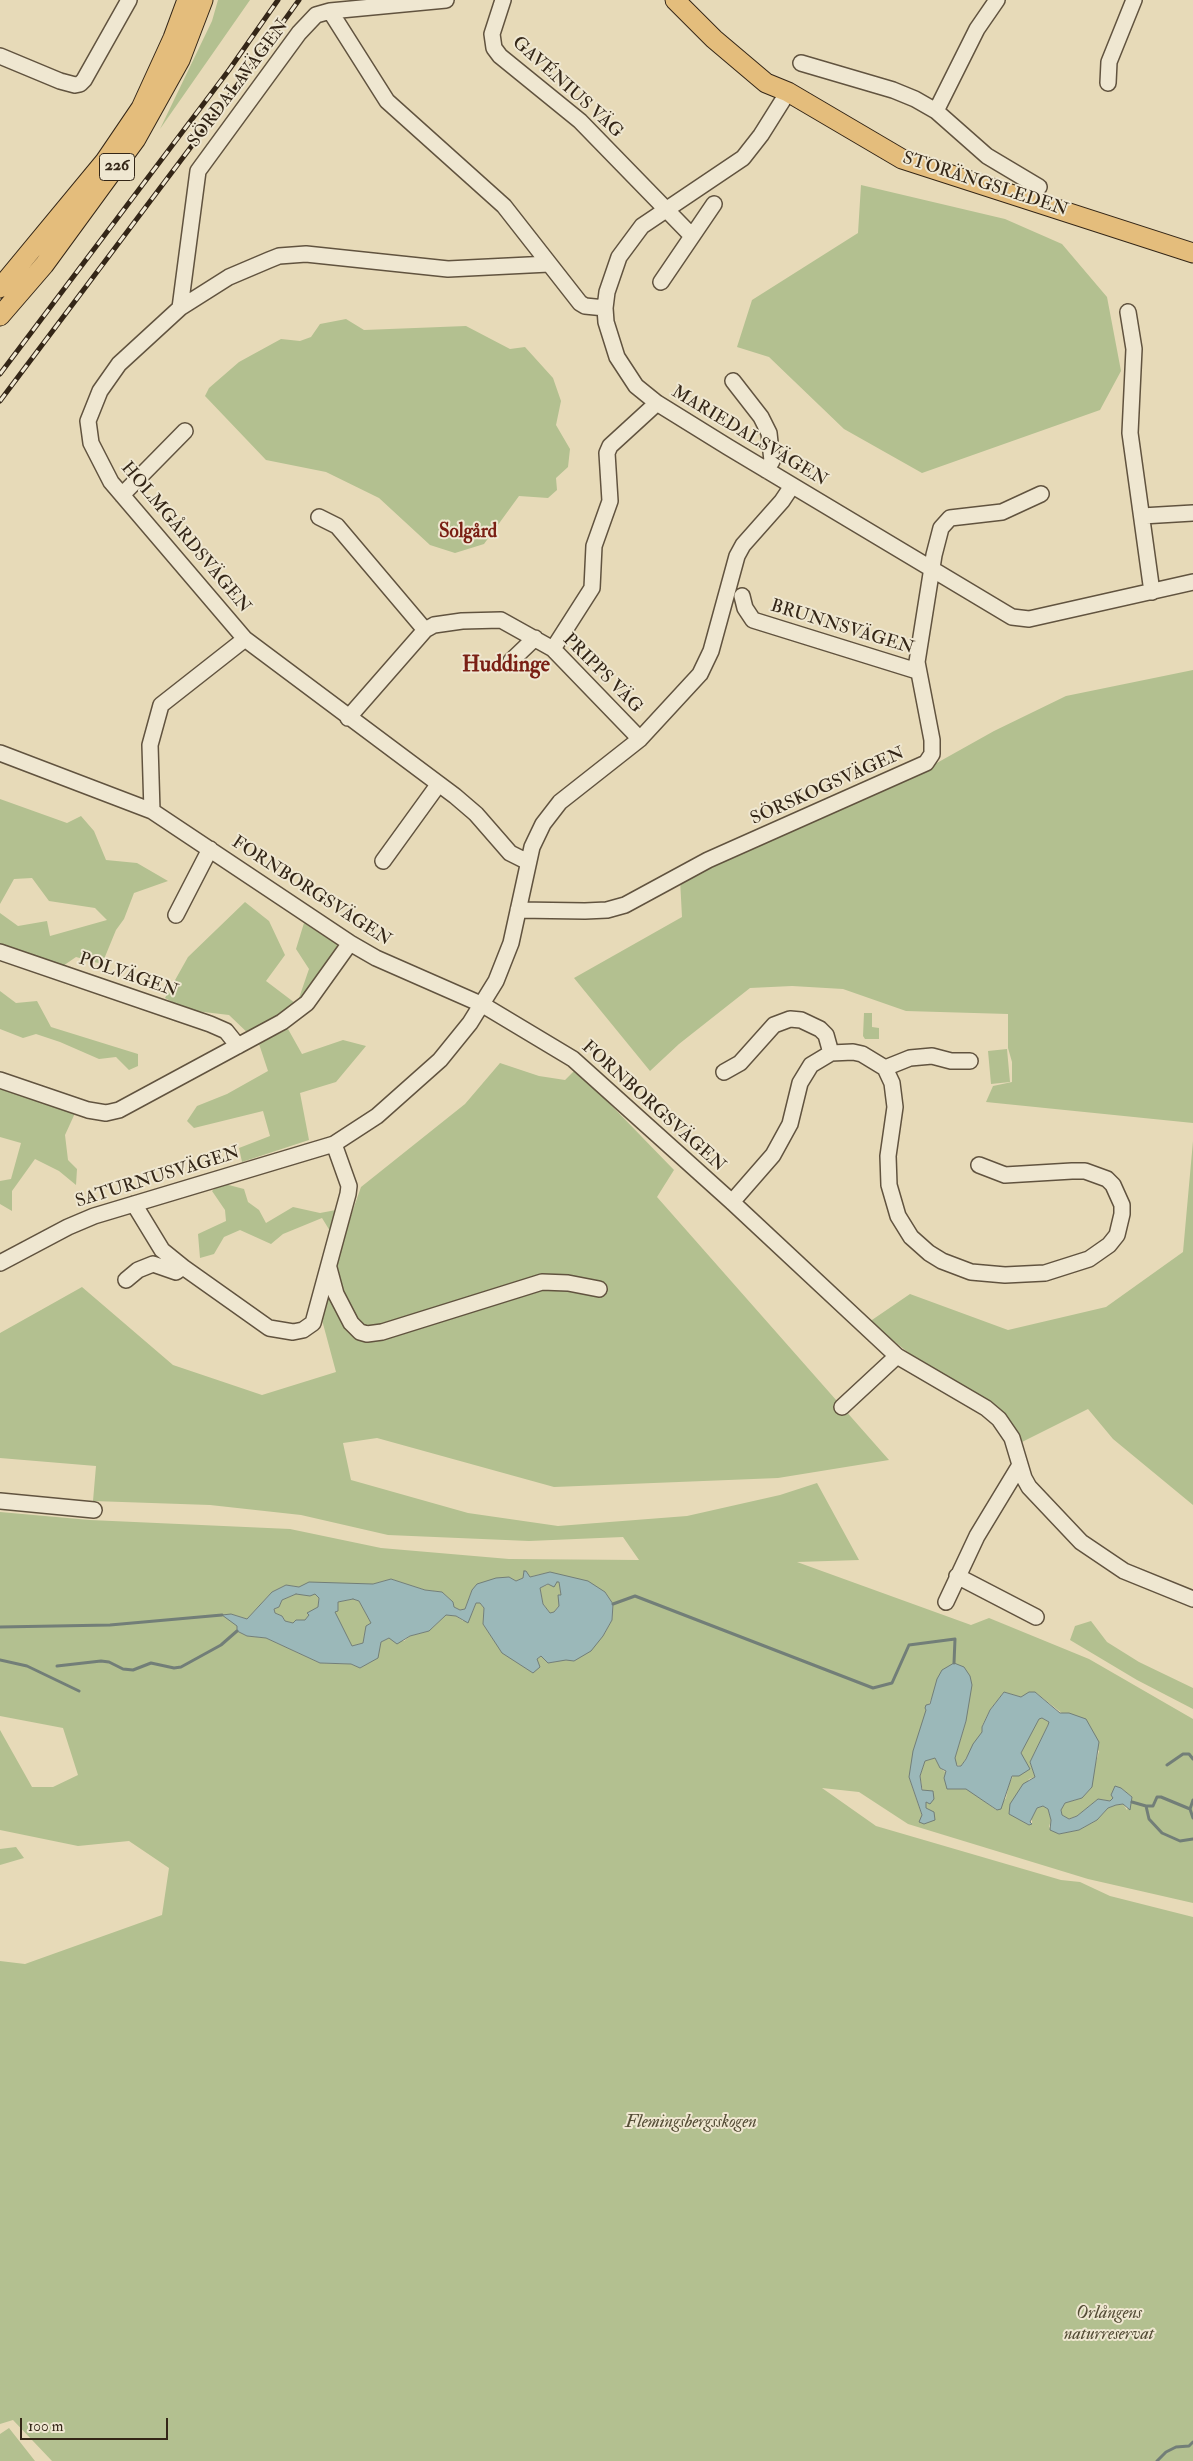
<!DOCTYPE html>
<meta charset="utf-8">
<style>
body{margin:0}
#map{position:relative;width:1193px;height:2461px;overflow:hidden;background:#e7dab8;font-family:"IM FELL Double Pica",serif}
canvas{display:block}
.scale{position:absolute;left:20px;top:2418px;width:148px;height:22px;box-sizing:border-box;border:2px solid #342617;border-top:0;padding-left:6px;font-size:15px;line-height:18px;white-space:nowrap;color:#342617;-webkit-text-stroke:4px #efe7d1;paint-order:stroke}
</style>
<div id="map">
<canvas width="1193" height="2461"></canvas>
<div class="scale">100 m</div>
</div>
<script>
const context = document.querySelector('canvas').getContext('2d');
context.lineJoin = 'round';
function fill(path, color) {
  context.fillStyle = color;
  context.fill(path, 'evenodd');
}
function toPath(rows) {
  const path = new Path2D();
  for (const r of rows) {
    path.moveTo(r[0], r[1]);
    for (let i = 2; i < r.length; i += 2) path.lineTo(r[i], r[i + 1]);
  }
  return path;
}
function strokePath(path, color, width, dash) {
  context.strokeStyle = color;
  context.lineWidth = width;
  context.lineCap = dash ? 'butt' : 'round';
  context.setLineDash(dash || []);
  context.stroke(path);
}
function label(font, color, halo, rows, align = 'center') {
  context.font = font + ' "IM FELL Double Pica",serif';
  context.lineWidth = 4;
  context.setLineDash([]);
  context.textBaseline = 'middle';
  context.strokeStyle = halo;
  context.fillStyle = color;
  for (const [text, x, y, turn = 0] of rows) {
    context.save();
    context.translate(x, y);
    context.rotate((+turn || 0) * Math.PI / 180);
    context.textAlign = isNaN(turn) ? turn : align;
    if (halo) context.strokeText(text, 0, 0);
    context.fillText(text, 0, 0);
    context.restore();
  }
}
const green = toPath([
 [218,0,250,0,160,129,212,21],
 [861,185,1005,219,1062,244,1107,297,1121,371,1100,410,922,473,844,429,769,357,737,347,752,300,858,233],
 [346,319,364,330,466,326,510,349,525,347,553,378,561,401,556,425,570,449,568,467,556,478,557,490,548,498,519,496,484,544,455,553,430,545,379,498,326,472,266,460,205,396,209,388,239,362,281,339,300,341,311,337,320,324],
 [1193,670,1193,1123,986,1102,993,1086,1012,1082,1012,1062,1008,1048,1008,1014,906,1011,843,989,792,986,750,988,679,1044,650,1071,574,978,682,917,680,879,935,764,994,731,1066,696],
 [0,799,67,823,81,816,94,831,106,860,137,863,168,881,134,893,124,919,116,930,102,964,76,957,60,968,0,945,0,913,18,926,47,921,50,936,107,920,95,908,49,901,32,878,14,879,0,904],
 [245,902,269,921,285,955,266,981,295,1003,252,1037,229,1015,187,1010,165,998,188,957],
 [304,923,338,945,309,1000,299,998,309,969,296,949],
 [0,991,16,1003,37,1001,51,1027,138,1054,138,1066,129,1070,116,1057,99,1059,60,1042,36,1034,23,1038,0,1029],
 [864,1013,872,1013,872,1027,879,1028,879,1039,865,1039,863,1036],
 [288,1029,302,1054,343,1040,366,1046,336,1082,300,1093,309,1140,242,1162,239,1148,270,1136,263,1111,194,1128,187,1121,197,1106,227,1094,268,1071,259,1044],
 [1007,1049,1010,1082,991,1084,988,1051],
 [500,1063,539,1076,565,1080,576,1069,674,1170,657,1197,889,1460,778,1478,554,1487,377,1438,343,1443,351,1480,468,1513,558,1526,687,1516,780,1495,817,1483,859,1560,797,1562,971,1625,989,1618,1089,1659,1193,1719,1193,1903,1088,1879,908,1824,859,1792,822,1788,876,1826,1061,1880,1080,1882,1110,1896,1193,1917,1193,2461,52,2461,13,2420,0,2424,0,1961,25,1964,162,1915,169,1868,129,1841,78,1846,0,1830,0,1730,32,1787,53,1787,78,1775,63,1728,0,1716,0,1512,90,1520,290,1529,381,1548,509,1559,639,1560,623,1537,529,1541,388,1535,301,1515,210,1505,93,1501,96,1466,0,1458,0,1333,82,1287,173,1365,262,1395,336,1372,322,1320,334,1264,361,1187,465,1104],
 [526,1571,529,1577,550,1572,605,1592,613,1604,612,1620,603,1636,574,1661,566,1659,549,1663,541,1656,537,1659,533,1673,502,1652,483,1624,484,1608,480,1603,476,1603,472,1613,463,1621,456,1616,446,1615,429,1631,410,1636,404,1641,389,1638,381,1642,377,1658,360,1668,351,1664,320,1663,266,1638,247,1636,237,1631,237,1626,231,1614,247,1619,272,1592,286,1585,299,1587,373,1584,391,1579,425,1590,442,1592,453,1602,454,1607,460,1610,465,1609,472,1590,509,1577,516,1581,523,1578],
 [1004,1692,1021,1697,1035,1692,1063,1714,1099,1751,1091,1780,1092,1787,1082,1798,1065,1803,1061,1810,1062,1815,1068,1819,1077,1816,1098,1799,1110,1801,1114,1798,1111,1795,1114,1790,1121,1788,1132,1797,1127,1810,1123,1804,1116,1805,1108,1808,1097,1820,1079,1830,1059,1834,1049,1827,1051,1820,1048,1809,1043,1806,1037,1808,1032,1818,1032,1824,1029,1825,1009,1813,1029,1779,1035,1777,1030,1762,1048,1725,1049,1722,1042,1718,1039,1719,1029,1736,1021,1753,1022,1758,1009,1784,1006,1798,996,1810,940,1768,935,1758,925,1761,920,1776,926,1808,930,1811,920,1822,922,1816,909,1777,927,1710,926,1705,929,1704,933,1695,966,1721,955,1758,955,1764,961,1766,983,1732,982,1726,990,1710],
 [0,1085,76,1111,65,1135,68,1160,77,1169,76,1185,59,1171,35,1159,12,1191,12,1211,0,1204,0,1181,11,1179,21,1143,0,1137],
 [1193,1141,1193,1505,1113,1439,1088,1409,1022,1442,998,1407,927,1367,869,1322,910,1294,1008,1330,1106,1307,1183,1252],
 [221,1183,244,1189,248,1202,259,1210,266,1223,293,1207,320,1213,336,1210,330,1231,322,1218,283,1234,271,1244,240,1230,224,1237,214,1254,200,1258,198,1234,226,1221,225,1210,212,1191],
 [557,1581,559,1582,561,1595,559,1606,554,1612,550,1613,543,1604,540,1588],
 [315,1593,319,1597,318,1607,305,1620,296,1620,293,1623,285,1621,282,1616,275,1613,274,1609,279,1607,282,1600,296,1594],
 [353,1599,359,1601,371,1623,366,1627,363,1643,352,1646,336,1618,335,1612,338,1602],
 [1091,1621,1107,1642,1139,1662,1193,1688,1193,1709,1137,1680,1070,1640,1075,1626],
 [16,1847,24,1858,0,1865,0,1849],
 [9,2428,35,2461,0,2461,0,2434]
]);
const water = toPath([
 [524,1571,526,1571,530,1577,550,1572,588,1581,605,1592,613,1604,612,1620,603,1636,591,1651,574,1661,566,1660,548,1663,541,1656,537,1659,540,1667,533,1673,502,1653,483,1624,484,1608,480,1603,476,1603,468,1623,456,1616,446,1615,429,1631,410,1636,397,1644,389,1638,381,1642,378,1658,360,1668,351,1664,320,1663,266,1638,247,1636,237,1631,237,1626,222,1615,231,1614,247,1619,272,1592,286,1585,299,1587,309,1582,373,1584,391,1579,425,1590,442,1592,453,1602,454,1607,460,1610,465,1609,472,1590,477,1584,496,1578,509,1577,516,1581,523,1578,524,1571],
 [557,1582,559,1582,561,1595,558,1595,559,1606,554,1612,550,1613,543,1604,540,1588,548,1584,554,1587,557,1582],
 [296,1594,310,1596,315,1594,319,1598,318,1607,307,1613,309,1615,305,1620,296,1620,293,1623,285,1621,282,1616,275,1613,274,1609,279,1607,282,1600,296,1594],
 [353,1599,359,1601,371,1623,366,1626,363,1643,352,1646,335,1612,338,1611,338,1602,353,1599],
 [954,1663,964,1667,970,1676,972,1685,966,1721,955,1758,957,1766,961,1766,966,1759,973,1744,982,1732,982,1727,990,1710,1004,1692,1021,1697,1029,1692,1035,1692,1060,1713,1069,1713,1086,1719,1099,1742,1092,1787,1082,1798,1065,1803,1061,1810,1062,1815,1069,1819,1077,1816,1098,1799,1110,1801,1113,1798,1111,1795,1115,1786,1121,1788,1132,1797,1130,1810,1123,1804,1116,1805,1108,1808,1097,1820,1079,1830,1059,1834,1050,1830,1051,1820,1048,1809,1043,1806,1037,1808,1030,1822,1032,1824,1029,1825,1009,1814,1010,1804,1023,1784,1035,1777,1030,1762,1048,1725,1049,1722,1042,1718,1039,1719,1021,1753,1030,1769,1019,1776,1012,1776,1001,1809,997,1810,966,1789,947,1789,944,1778,946,1771,940,1768,935,1758,925,1761,920,1776,922,1790,933,1791,934,1799,930,1804,926,1802,926,1808,934,1812,935,1820,924,1824,919,1822,922,1815,909,1777,913,1751,926,1710,925,1708,926,1705,930,1704,937,1679,942,1670,954,1663]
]);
const stream = toPath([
 [613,1604,635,1596,873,1688,892,1683,909,1645,955,1639,954,1663],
 [0,1627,110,1625,222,1615],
 [0,1660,27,1666,79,1691],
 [57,1666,101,1661,109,1662,123,1669,133,1670,151,1663,174,1668,181,1667,221,1645,237,1631],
 [1167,1765,1183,1754,1189,1754,1193,1759],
 [1132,1802,1146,1806,1149,1819,1162,1833,1180,1841,1193,1839],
 [1146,1806,1153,1806,1157,1797,1161,1797,1190,1809,1193,1818],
 [1190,1809,1193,1800],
 [1157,2461,1166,2452,1176,2447,1189,2446,1193,2442]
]);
const minor = toPath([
 [503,0,492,34,494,48,500,56,580,121,692,236],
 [330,11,387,101,504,206,580,303,585,306,605,308],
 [0,56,60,81,75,85,80,84,84,80,129,0],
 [801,63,893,90,915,99,936,111,987,156,1039,187],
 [1108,83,1109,62,1134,0],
 [788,92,761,135,743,158,642,226,619,257,607,292,605,308,606,322,617,357,636,386,657,403,728,447,1012,617,1029,619,1193,582],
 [936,111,977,29,997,0],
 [661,282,714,204],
 [180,308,198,171,299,33,316,15,330,11,446,0],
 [1128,312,1134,349,1130,433,1152,592],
 [733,381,761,417,769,433,772,461,766,470],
 [122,495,185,431],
 [1142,516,1193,513],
 [319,517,337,526,425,630],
 [742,596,745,608,753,620,917,671],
 [553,649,592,588,594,546,610,501,607,453,610,446,657,403],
 [511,661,535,638],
 [348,718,425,630,434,625,462,621,501,620,553,649,640,739],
 [0,753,152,811,350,943,376,958,483,1005,573,1059,732,1202,897,1356,986,1408,999,1419,1012,1438,1024,1478,1029,1487,1081,1542,1124,1571,1193,1599],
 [152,811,150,745,161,705,245,639],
 [383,861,438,785],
 [528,862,510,853,476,814,455,796,245,639,111,482,91,443,88,421,100,391,119,364,180,308,229,277,269,260,279,256,306,254,448,269,549,264],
 [518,910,585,911,607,910,625,905,708,860,926,763,932,754,932,740,917,662,934,555,941,528,950,518,1002,512,1041,494],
 [176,915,210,849],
 [0,952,210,1024,226,1031,238,1046],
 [885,1068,910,1058,932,1056,951,1061,970,1061],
 [724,1072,740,1063,774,1025,790,1019,801,1020,820,1029,826,1035,831,1053],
 [0,1080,88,1110,106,1113,119,1110,282,1022,307,1003,350,943],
 [732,1202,773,1155,790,1124,800,1083,811,1065,831,1053,853,1052,862,1054,885,1068,892,1083,895,1107,888,1156,889,1185,898,1216,911,1237,929,1253,942,1261,971,1272,1005,1275,1045,1273,1089,1259,1109,1245,1117,1235,1122,1214,1122,1205,1113,1185,1107,1179,1085,1171,1072,1171,1005,1175,979,1165],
 [0,1263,68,1227,94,1216,334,1144,377,1116,440,1060,470,1023,496,981,511,943,532,847,543,824,560,802,640,739,700,674,711,651,737,556,743,545,782,501,792,486],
 [183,1267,269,1328,293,1332,303,1330,313,1323,348,1194,349,1186,334,1144],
 [329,1268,336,1294,351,1323,360,1332,367,1334,382,1332,542,1282,568,1283,599,1289],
 [126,1280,138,1270,153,1264,176,1272,183,1267,162,1250,134,1204],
 [842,1407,897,1356],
 [0,1501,94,1510],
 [957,1576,1036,1617],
 [946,1602,977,1536,1020,1465]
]);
const major = toPath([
 [675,0,714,39,766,83,788,92,902,159,1193,253],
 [0,288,105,161,141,108,173,38,187,0],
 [0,316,44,265,136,139,180,60,203,0]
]);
const rail = toPath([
 [0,374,229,70,278,0],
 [0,401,242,79,299,0]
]);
const shields = [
 [117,167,35]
];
const shieldNames = [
 ["226",117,167]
];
const streetNames = [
 ["SÖRDALAVÄGEN",239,84,-53],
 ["GAVÉNIUS VÄG",567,88,42],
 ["STORÄNGSLEDEN",985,185,18],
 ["MARIEDALSVÄGEN",749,437,31],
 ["HOLMGÅRDSVÄGEN",185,538,50],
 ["BRUNNSVÄGEN",842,628,17],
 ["PRIPPS VÄG",602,674,45],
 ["SÖRSKOGSVÄGEN",828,787,-24],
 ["FORNBORGSVÄGEN",311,892,33],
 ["POLVÄGEN",128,976,19],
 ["FORNBORGSVÄGEN",653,1107,42],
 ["SATURNUSVÄGEN",158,1178,-17]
];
const parkNames = [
 ["Flemingsbergsskogen",691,2123],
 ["Orlångens",1109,2314],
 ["naturreservat",1109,2335]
];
const neighbourhoodNames = [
 ["Solgård",468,533]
];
const districtNames = [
 ["Huddinge",506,666]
];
fill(green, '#b3c090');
fill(water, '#9bb8b9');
strokePath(water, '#727e78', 1);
strokePath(stream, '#727e78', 3);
strokePath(minor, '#61533f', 18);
strokePath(major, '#342617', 21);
strokePath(minor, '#efe7d1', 15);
strokePath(major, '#e4bd7c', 19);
strokePath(rail, '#342617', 5);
strokePath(rail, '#efe7d1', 3, [9]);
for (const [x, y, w] of shields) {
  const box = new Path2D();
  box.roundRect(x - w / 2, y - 13.5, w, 27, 4);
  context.fillStyle = '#efe7d1';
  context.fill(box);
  strokePath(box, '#342617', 1);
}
label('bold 16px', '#342617', null, shieldNames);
label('18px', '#342617', '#efe7d1', streetNames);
label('italic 18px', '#544c35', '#efe7d1', parkNames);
label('bold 19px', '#7a1f14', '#efe7d1', neighbourhoodNames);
label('bold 22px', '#7a1f14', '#efe7d1', districtNames);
</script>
